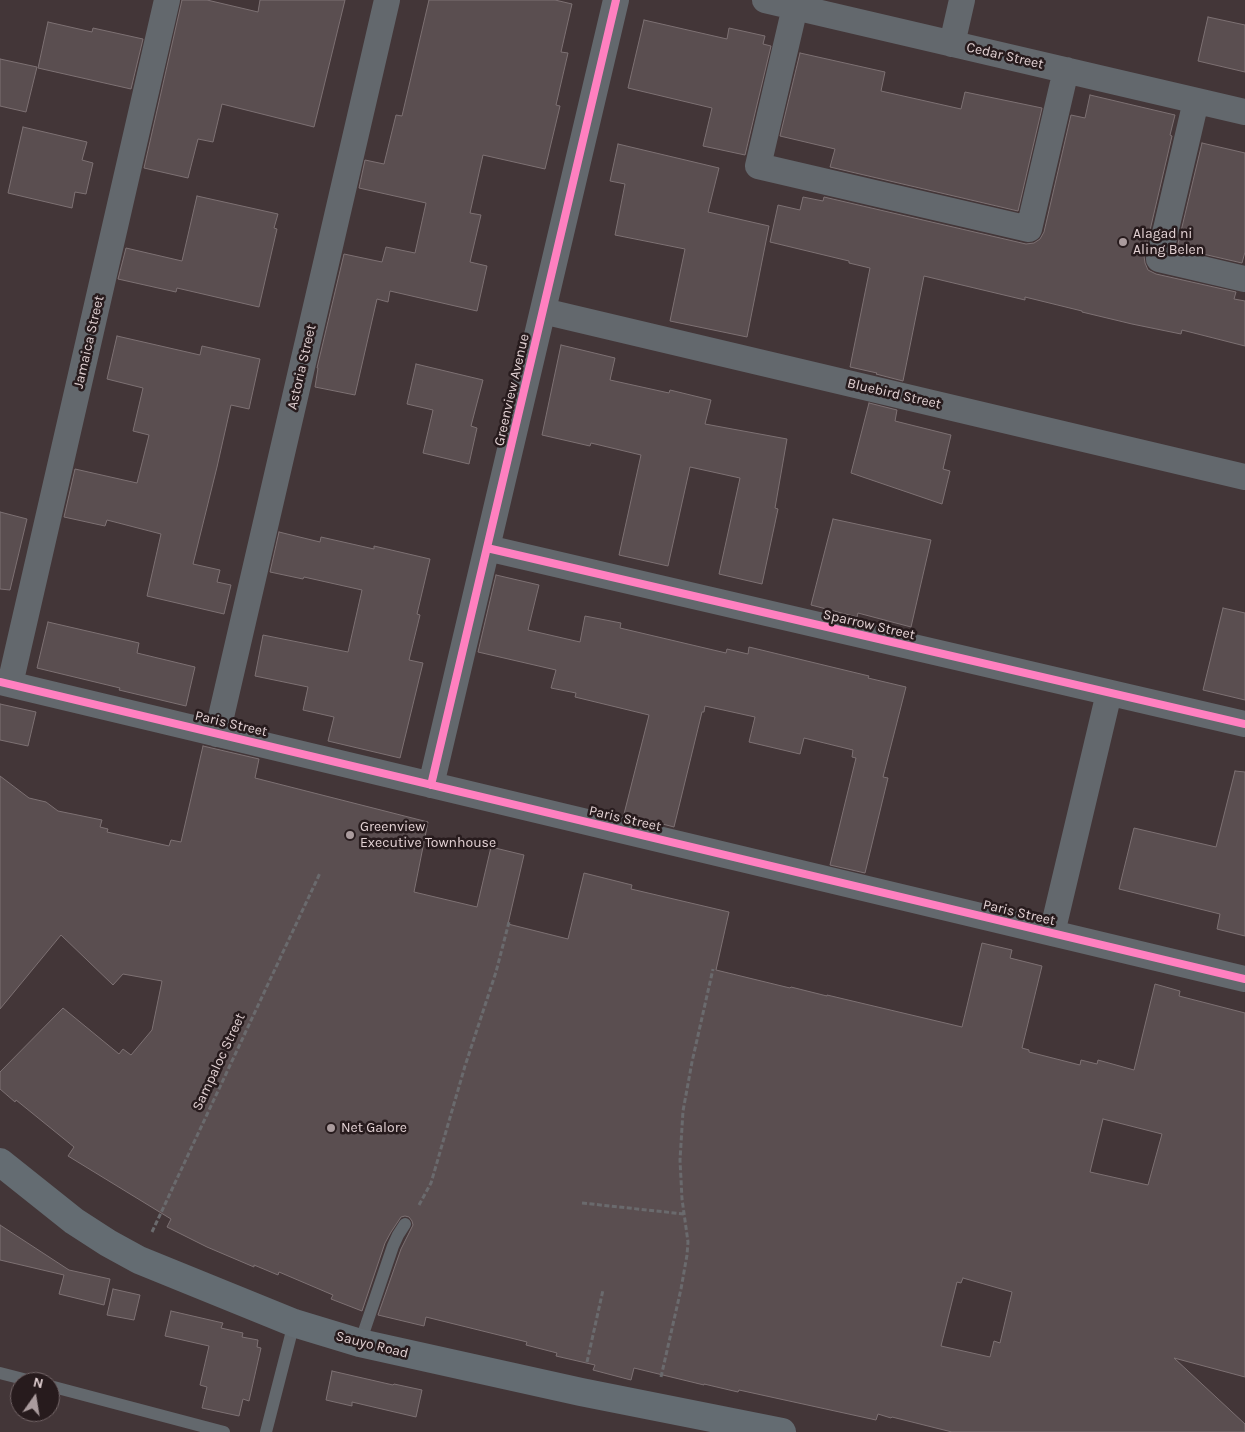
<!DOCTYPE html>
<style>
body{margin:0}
#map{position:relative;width:1245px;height:1432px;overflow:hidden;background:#433638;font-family:Karla,sans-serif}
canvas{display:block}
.north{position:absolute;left:10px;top:1372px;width:50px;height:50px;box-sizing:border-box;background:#271b1d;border:1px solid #726466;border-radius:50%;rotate:13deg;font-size:14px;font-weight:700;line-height:20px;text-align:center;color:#e2d1d3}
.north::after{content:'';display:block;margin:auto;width:18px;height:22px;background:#aa9b9d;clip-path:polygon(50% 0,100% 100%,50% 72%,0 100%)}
</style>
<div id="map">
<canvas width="1245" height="1432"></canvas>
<div class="north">N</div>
</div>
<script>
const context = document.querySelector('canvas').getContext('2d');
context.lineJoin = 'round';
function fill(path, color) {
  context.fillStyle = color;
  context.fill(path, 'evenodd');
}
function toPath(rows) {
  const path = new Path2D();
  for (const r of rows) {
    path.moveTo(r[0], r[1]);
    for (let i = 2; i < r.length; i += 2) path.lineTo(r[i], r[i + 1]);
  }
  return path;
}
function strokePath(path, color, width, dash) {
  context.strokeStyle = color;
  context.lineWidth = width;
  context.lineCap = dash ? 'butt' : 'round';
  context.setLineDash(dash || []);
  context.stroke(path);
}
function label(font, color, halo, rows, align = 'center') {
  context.font = font + ' Karla,sans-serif';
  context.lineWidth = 5;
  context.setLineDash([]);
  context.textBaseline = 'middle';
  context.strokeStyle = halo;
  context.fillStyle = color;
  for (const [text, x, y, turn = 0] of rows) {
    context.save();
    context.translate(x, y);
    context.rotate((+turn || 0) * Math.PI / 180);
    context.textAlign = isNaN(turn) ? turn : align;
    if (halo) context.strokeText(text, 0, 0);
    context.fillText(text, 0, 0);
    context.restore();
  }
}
const building = toPath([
 [182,0,207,0,258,12,260,0,345,0,314,127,222,104,213,142,198,139,188,178,144,168,182,0],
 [429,0,555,0,572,4,561,52,568,53,556,105,560,106,545,169,483,155,470,213,481,215,470,262,487,266,477,311,390,291,388,302,377,299,355,395,315,387,318,368,317,368,344,254,382,262,386,247,415,253,426,203,359,188,365,160,384,164,396,115,402,116,429,0],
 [1208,17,1245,25,1245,72,1198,61,1208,17],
 [644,20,727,39,729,28,765,36,763,44,771,46,745,155,703,146,712,108,628,88,644,20],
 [48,22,92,32,93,28,143,39,131,89,38,68,48,22],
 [800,53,885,72,881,91,961,109,965,92,1042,108,1018,211,830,167,835,149,780,136,800,53],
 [0,59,37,67,26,112,0,106,0,59],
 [1090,95,1175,115,1170,135,1172,136,1144,256,1145,263,1148,270,1156,274,1236,292,1234,299,1245,301,1245,346,1182,330,1181,334,1132,324,1082,312,1082,311,1025,297,1025,300,924,276,903,381,876,374,877,373,850,367,870,268,849,263,849,261,770,242,778,205,800,210,803,197,823,201,824,197,1026,244,1034,243,1040,239,1044,232,1071,115,1085,118,1090,95],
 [23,127,87,142,82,160,93,163,86,194,75,192,72,208,8,193,23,127],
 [1202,143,1245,153,1245,252,1242,263,1177,248,1202,143],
 [618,144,719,168,708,212,769,226,747,337,670,321,685,249,615,235,625,184,610,181,618,144],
 [197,196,278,214,274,228,277,229,259,307,177,288,176,292,118,279,126,248,182,261,197,196],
 [117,336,200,355,202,346,260,359,249,409,231,405,217,467,193,564,220,570,217,582,231,585,224,614,147,596,161,534,107,520,105,526,64,517,75,469,137,483,149,435,133,431,143,388,107,379,117,336],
 [561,345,615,358,610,380,669,393,670,390,711,400,705,424,787,439,775,508,778,509,762,584,719,574,740,478,690,467,668,566,619,555,641,455,591,443,590,446,542,435,561,345],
 [416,364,483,380,471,426,477,428,469,464,423,453,433,410,407,404,416,364],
 [869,403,897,410,895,421,951,435,943,469,950,471,942,504,851,473,869,403],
 [0,512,27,519,10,590,0,589,0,512],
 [833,519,931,540,911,627,858,613,857,617,811,605,833,519],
 [279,532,320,542,321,537,374,549,374,546,430,559,417,614,420,615,409,660,423,663,400,758,328,741,334,717,303,710,308,687,255,676,263,635,348,652,362,590,304,577,303,579,270,572,279,532],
 [496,575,539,585,528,630,580,642,585,616,621,623,620,628,726,653,727,649,748,654,749,647,869,676,868,678,906,687,883,777,888,778,865,873,830,865,856,758,852,757,853,750,804,738,800,754,749,742,755,717,705,706,704,712,702,712,674,827,624,814,649,715,575,697,576,693,551,688,556,670,478,652,496,575],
 [1223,608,1245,613,1245,700,1203,690,1223,608],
 [48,622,139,643,137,653,195,667,186,706,119,690,120,688,37,668,48,622],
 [0,704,36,712,28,746,0,740,0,704],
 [203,746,259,759,255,778,428,822,414,892,477,907,491,847,524,855,508,924,568,939,584,873,632,885,631,889,729,912,716,970,790,988,791,987,827,996,827,995,962,1027,982,943,1012,950,1010,958,1042,966,1022,1048,1029,1050,1029,1052,1080,1065,1081,1060,1097,1064,1098,1060,1134,1070,1155,984,1180,991,1179,996,1245,1013,1245,1377,1174,1358,1245,1424,1245,1432,952,1432,892,1417,891,1418,878,1414,876,1420,739,1390,738,1392,704,1384,704,1385,634,1368,631,1380,593,1370,595,1365,556,1356,557,1353,526,1345,527,1342,426,1317,424,1326,378,1315,401,1249,413,1225,412,1221,409,1217,405,1216,401,1217,391,1232,385,1243,362,1311,331,1299,333,1295,279,1272,278,1275,254,1265,254,1267,207,1247,167,1227,171,1219,68,1156,74,1147,16,1100,15,1102,0,1089,0,1072,63,1008,119,1054,123,1049,131,1055,152,1030,162,981,123,974,113,985,61,935,0,1009,0,776,29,798,46,802,58,811,102,820,100,827,108,829,107,832,169,846,171,840,181,842,203,746],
 [1103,1119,1162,1134,1148,1185,1090,1172,1103,1119],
 [963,1278,1012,1292,1000,1343,994,1341,990,1357,941,1346,957,1282,961,1283,963,1278],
 [1235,771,1245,772,1245,936,1217,929,1220,914,1119,889,1134,828,1216,847,1235,771],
 [0,1225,69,1270,110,1279,104,1305,59,1294,64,1275,0,1260,0,1225],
 [113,1289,140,1295,134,1320,107,1315,113,1289],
 [171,1311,223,1323,221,1328,243,1333,242,1337,258,1340,257,1347,261,1348,249,1401,243,1399,239,1416,202,1408,207,1387,200,1385,209,1346,165,1336,171,1311],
 [332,1371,393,1385,394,1384,422,1390,416,1417,352,1402,352,1406,326,1400,332,1371]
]);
const path = toPath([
 [582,1203,684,1214],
 [419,1205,431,1183,465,1066,496,972,509,922],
 [152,1232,320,873],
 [587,1362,603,1290],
 [661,1377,681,1289,687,1255,688,1242,682,1199,680,1160,683,1111,692,1062,713,969]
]);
const service = toPath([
 [360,1343,393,1246,398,1235,405,1224],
 [0,1373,35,1382],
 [50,1386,224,1432],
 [266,1432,294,1323]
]);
const minor = toPath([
 [765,0,1245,112],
 [795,7,758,166,1029,229,1066,70],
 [952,44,962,0],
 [1196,101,1159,259,1245,279],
 [543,311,1245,477],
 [487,548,1245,724],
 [0,682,1245,979],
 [10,684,167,0],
 [217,734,387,0],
 [431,785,616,0],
 [1052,933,1109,693]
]);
const secondary = toPath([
 [0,1162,74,1221,108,1243,139,1260,294,1323,360,1343,581,1392,782,1432]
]);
const cycleway = toPath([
 [487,548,1245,724],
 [0,682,1245,979],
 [431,785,616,0]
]);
const markers = [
 [1123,242,5,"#aa9b9d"],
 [350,835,5,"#aa9b9d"],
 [331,1128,5,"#aa9b9d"]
];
const streetNames = [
 ["Cedar Street",1005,56,13],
 ["Jamaica Street",89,342,-77],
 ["Astoria Street",302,367,-77],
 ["Greenview Avenue",512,390,-77],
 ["Bluebird Street",894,394,13],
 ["Sparrow Street",869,625,13],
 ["Paris Street",231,724,13],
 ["Paris Street",625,819,13],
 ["Paris Street",1019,913,13],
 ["Sampaloc Street",219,1062,-65],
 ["Sauyo Road",372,1345,14]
];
const poiNames = [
 ["Alagad ni",1133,234],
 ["Aling Belen",1133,250],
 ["Greenview",360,827],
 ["Executive Townhouse",360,843],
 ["Net Galore",341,1128]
];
fill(building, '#5a4e50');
strokePath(building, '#7d7173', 1);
strokePath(path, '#6a6a6d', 3, [5, 2.5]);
strokePath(service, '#63686d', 12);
strokePath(minor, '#63686d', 26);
strokePath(secondary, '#646c72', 28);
strokePath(cycleway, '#ff80c0', 8);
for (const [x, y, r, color] of markers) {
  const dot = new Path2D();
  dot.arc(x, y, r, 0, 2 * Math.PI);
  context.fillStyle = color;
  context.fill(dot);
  strokePath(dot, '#271b1d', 2);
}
label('14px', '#e2d1d3', '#271b1d', streetNames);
label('14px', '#e2d1d3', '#271b1d', poiNames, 'left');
</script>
